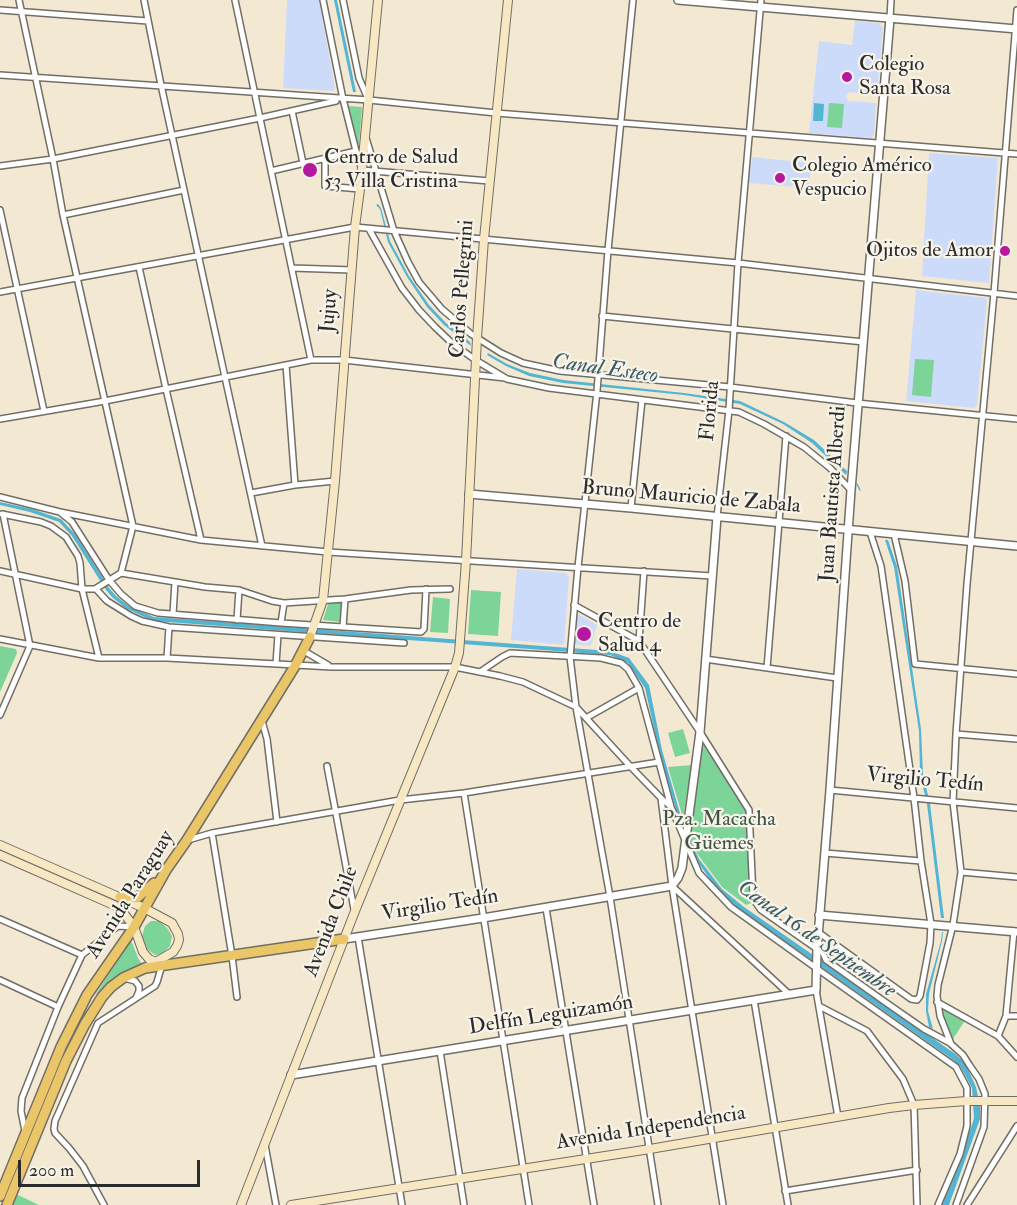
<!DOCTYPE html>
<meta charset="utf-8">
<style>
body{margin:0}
#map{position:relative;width:1017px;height:1205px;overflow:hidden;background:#f3e9d3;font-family:"IM FELL Double Pica",serif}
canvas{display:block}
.scale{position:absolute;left:18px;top:1160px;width:182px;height:27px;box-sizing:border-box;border:3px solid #2b2b2b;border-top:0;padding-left:8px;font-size:18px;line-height:21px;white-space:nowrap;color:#2b2b2b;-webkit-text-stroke:4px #f7f3e8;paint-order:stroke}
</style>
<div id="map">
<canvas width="1017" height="1205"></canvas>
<div class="scale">200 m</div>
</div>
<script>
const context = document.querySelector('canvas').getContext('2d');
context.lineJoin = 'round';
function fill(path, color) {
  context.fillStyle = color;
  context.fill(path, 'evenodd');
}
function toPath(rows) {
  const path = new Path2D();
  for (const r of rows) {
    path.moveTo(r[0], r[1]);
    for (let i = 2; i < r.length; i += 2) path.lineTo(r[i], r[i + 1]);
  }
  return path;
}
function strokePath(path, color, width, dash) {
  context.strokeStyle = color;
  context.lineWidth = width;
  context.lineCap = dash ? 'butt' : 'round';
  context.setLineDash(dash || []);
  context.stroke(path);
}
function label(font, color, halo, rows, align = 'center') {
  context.font = font + ' "IM FELL Double Pica",serif';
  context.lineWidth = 4.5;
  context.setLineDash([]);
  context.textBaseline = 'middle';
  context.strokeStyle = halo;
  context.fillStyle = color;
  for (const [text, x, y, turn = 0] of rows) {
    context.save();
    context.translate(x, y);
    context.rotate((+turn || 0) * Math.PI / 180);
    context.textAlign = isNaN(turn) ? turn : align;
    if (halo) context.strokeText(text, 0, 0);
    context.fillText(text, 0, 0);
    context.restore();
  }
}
const built = toPath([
 [287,0,319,0,335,88,333,91,283,88],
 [855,21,879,23,883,28,877,95,849,92,846,96,848,101,876,103,874,135,871,138,809,133,819,41,852,45],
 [929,153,998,158,989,283,922,276],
 [752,157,811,163,809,188,749,183],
 [916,290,986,298,987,300,977,405,974,408,906,401],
 [517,569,566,573,569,577,564,645,511,640],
 [578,614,597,625,591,646,573,644,575,616]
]);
const green = toPath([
 [829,103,844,104,842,128,827,127],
 [348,106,362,107,359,144,356,144],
 [915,359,934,360,931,397,912,395],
 [471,590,501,592,498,636,468,634],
 [433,597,450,599,448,633,430,632],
 [329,601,342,601,340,622,323,620],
 [0,646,16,649,17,653,0,692],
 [683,729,690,753,675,757,668,733],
 [702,743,747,810,752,897,751,903,746,905,722,887,698,855,689,837],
 [692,765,683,818,668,767],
 [0,848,113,897,113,899,109,900,0,852],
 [151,921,159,921,167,928,172,936,170,946,162,954,155,955,147,949,142,936,145,926],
 [131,940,138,958,142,964,118,975,98,994,96,994],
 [939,1004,966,1019,951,1042],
 [16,1194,39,1205,12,1205]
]);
const water = toPath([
 [334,0,337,0,356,92,353,92],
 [814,103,824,104,823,121,813,121],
 [378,204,381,208,390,241,409,276,429,305,446,323,470,342,471,346,444,325,427,307,407,277,388,242,380,209,376,205],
 [488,353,507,364,530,373,563,380,684,393,740,401,784,422,814,440,847,471,846,475,812,443,783,424,740,404,684,395,563,383,529,376,506,366,487,355],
 [0,502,32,509,61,519,75,534,109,588,116,596,130,607,154,617,610,651,629,658,649,685,662,750,679,810,688,835,699,859,722,889,744,907,954,1053,963,1061,968,1069,976,1087,980,1106,980,1119,949,1205,942,1205,963,1153,974,1118,972,1088,965,1075,960,1066,952,1059,742,911,720,893,697,861,680,823,659,751,645,688,628,663,610,655,153,621,127,609,113,598,106,590,72,536,59,522,30,512,0,505],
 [885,540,888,540,897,566,921,729,923,774,930,804,944,918,941,918,927,804,920,774,919,731,894,567],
 [942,932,943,932,942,941,929,994,928,1011,933,1029,929,1027,926,1011,926,994,941,941]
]);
const stream = toPath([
 [857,484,860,490]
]);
const minor = toPath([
 [144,0,161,85,262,546],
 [235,0,311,360],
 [323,0,343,99,356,151,362,170,489,181],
 [343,0,359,78,368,99],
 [633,0,608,250,597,391,578,567,570,657,576,707,610,897,658,1205],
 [0,10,148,21],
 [890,18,891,0],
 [0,75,369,100,496,113,1017,154],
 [292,111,303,163],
 [366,138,394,231,408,262,419,282,442,309,471,334,501,353,523,363,560,371,730,387,857,403,1017,419],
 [325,158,325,186,360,189],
 [0,166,53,159,260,118,336,101],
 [271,171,356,151],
 [0,210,44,411],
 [63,215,184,190],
 [369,229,402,288,419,310,435,327,453,344,477,361,507,379,549,388,739,412,764,424,804,447,830,468,851,490],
 [139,267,166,389,201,540],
 [292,268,352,270],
 [0,292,355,227,738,263,1017,296],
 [602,316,864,342],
 [286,365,295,485],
 [0,419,105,401,311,360,344,360,505,378],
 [251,493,295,485,335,481],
 [0,497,60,512,201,540,328,552,712,576],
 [631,508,642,400],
 [61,513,72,522,109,580,121,594,135,606,158,613,281,623,421,632,424,629,426,589],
 [2,514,41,522,51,526,66,537,78,556,80,563,82,589,99,658],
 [717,517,729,410,738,263,761,0],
 [894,534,905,581,915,664,1017,674],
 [0,571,82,589,95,589,121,573,133,526,63,215,53,159,19,0],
 [121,573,205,587,239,590,272,601,284,603,345,599,411,590,450,589],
 [96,589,107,601,131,616,142,621,169,627,404,643],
 [574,605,639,641,700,732,749,810,753,896,756,903,761,910,817,949,823,953,826,960,888,1004,924,1029,950,1043],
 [173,614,175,582],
 [237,620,239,590],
 [281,623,284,603],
 [343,627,345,599],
 [0,639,99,658,167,658,332,667,455,667,500,676,523,682,576,707,630,766,661,798,670,806],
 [639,641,644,571],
 [304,651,328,665],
 [167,658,169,627],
 [705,659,837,678],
 [276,664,278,635],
 [767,668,786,436],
 [480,672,502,657,510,653,601,658,621,663,628,669,639,688,671,807,699,873,731,907,816,968,956,1067,967,1088,967,1126,960,1154,938,1205],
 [0,715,30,646,3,514],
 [586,718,639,688],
 [262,721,267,739,277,822],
 [956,734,1017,739],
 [327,766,354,909],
 [830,790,1017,808],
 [464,793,529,1205],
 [661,798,672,886,723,1205],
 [212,833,232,956,237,997],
 [188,840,212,833,400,800,464,793,659,762],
 [825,853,921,861],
 [961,872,1017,877],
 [672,886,789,994],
 [546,908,594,1205],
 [0,919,82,955],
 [818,932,911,999,917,1000,920,996,930,943,931,924,921,861,914,798,881,566,870,532],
 [358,937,402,1205],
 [124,978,135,981,139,986,139,991,136,998],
 [0,980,58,1007],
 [816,990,838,1117],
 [754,1000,788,1205],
 [937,1002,998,1036,1017,1057],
 [819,1006,867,1031,903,1079,914,1105,917,1205],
 [1006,1016,1017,1016],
 [998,1036,1006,1016,1014,931],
 [440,1051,464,1205],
 [25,1131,21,1111,22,1098,58,1007,82,955,118,926,134,927],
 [265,1145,276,1205],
 [785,1191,917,1170],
 [104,1205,83,1166,69,1148,55,1133,54,1129,55,1121,98,1023,155,986,157,982,162,965],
 [956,1205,984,1127,985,1094,979,1079,970,1066,963,1055,951,1044,940,1016,937,996,938,985,953,925,961,872,953,802,956,734,967,584,994,293,1017,10],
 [967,1205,1017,1126]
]);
const tertiary = toPath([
 [678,0,1017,29],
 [469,494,631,508,1017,546],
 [819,915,1017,932],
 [344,939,483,918,672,886,678,878,682,868,700,732,717,517],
 [291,1075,816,990,817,949,830,790,851,490,890,18]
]);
const secondary = toPath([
 [310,637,323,600,335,481,355,227,360,189,378,0],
 [0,845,144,908,172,923,178,934,179,940,177,946,173,952,147,967],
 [0,855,116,906,123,912,134,927,143,952,149,959,158,963],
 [241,1205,355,911,455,667,459,653,466,561,477,338,484,239,508,0],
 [291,1205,650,1149,889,1108,914,1105,967,1101,1017,1101]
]);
const primary = toPath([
 [120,897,137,898,154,883],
 [0,1196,61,1047,87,995,134,927,166,870,187,840,295,666,310,637],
 [7,1205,66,1061,85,1024,102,997,111,987,123,978,145,968,344,939]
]);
const markers = [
 [847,77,6,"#b5179e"],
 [310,170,8,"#b5179e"],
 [780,178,6,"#b5179e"],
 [1005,251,6,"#b5179e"],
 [584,634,8,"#b5179e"]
];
const poiNames = [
 ["Colegio",859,65],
 ["Santa Rosa",859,89],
 ["Centro de Salud",324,158],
 ["53 Villa Cristina",324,182],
 ["Colegio Américo",792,166],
 ["Vespucio",792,190],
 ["Ojitos de Amor",993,251,"right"],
 ["Centro de",598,622],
 ["Salud 4",598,646]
];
const streetNames = [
 ["Carlos Pellegrini",463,289,-86],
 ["Jujuy",330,311,-85],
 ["Florida",711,411,-85],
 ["Juan Bautista Alberdi",834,494,-86],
 ["Bruno Mauricio de Zabala",691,498,5],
 ["Virgilio Tedín",925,781,5],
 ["Avenida Paraguay",131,895,-58],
 ["Virgilio Tedín",440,906,-9],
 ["Avenida Chile",332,922,-69],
 ["Delfín Leguizamón",551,1016,-9],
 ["Avenida Independencia",651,1129,-9]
];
const parkNames = [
 ["Pza. Macacha",719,820],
 ["Güemes",719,844]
];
const waterNames = [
 ["Canal Esteco",605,370,8],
 ["Canal 16 de Septiembre",816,940,35]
];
fill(built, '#cddbfa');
fill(green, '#7cd499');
fill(water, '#54b5d3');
strokePath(stream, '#54b5d3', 1.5);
strokePath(minor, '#716e66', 8);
strokePath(tertiary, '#716e66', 10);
strokePath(secondary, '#716e66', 10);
strokePath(primary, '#716e66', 12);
strokePath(minor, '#fff', 5);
strokePath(tertiary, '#fff', 7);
strokePath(secondary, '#f7e8c3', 8);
strokePath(primary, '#ebc669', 9);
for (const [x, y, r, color] of markers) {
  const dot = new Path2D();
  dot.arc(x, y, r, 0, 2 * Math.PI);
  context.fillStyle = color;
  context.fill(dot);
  strokePath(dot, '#f7f3e8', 2);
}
label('21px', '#2b2b2b', '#f7f3e8', poiNames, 'left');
label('21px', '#2b2b2b', '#f7f3e8', streetNames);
label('21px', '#3f5546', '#f7f3e8', parkNames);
label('italic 22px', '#395b66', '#f7f3e8', waterNames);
</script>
